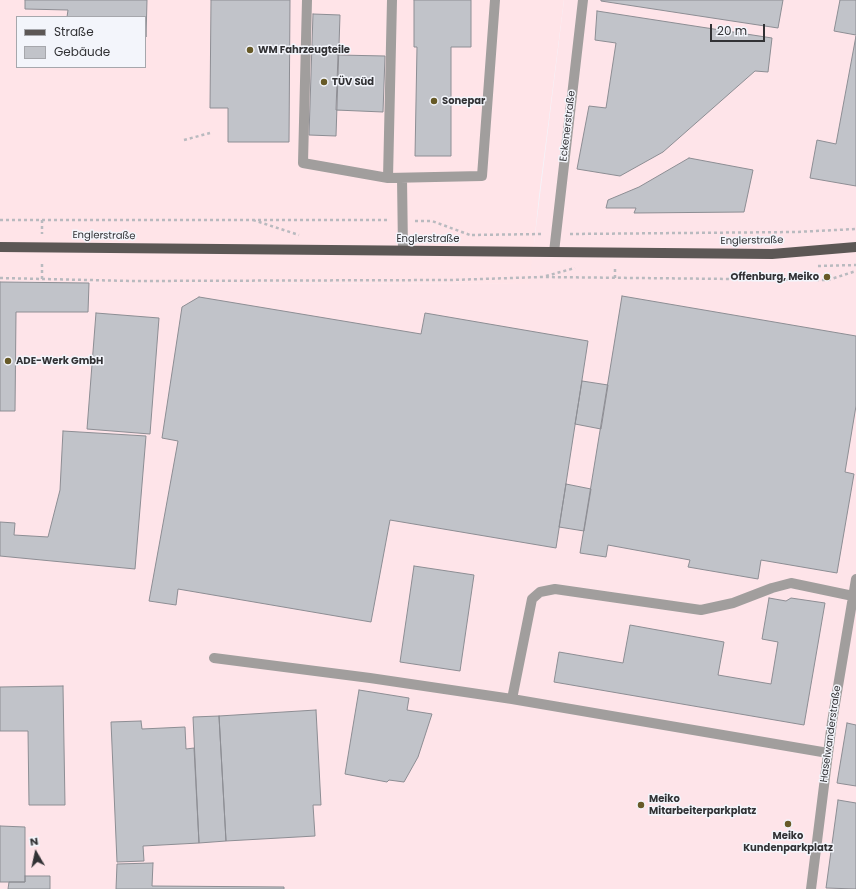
<!DOCTYPE html>
<meta charset="utf-8">
<style>
body{margin:0}
#map{position:relative;width:856px;height:889px;overflow:hidden;background:#f3f5fb;font-family:Poppins,sans-serif}
canvas{display:block}
.legend{position:absolute;left:16px;top:16px;width:130px;height:52px;box-sizing:border-box;background:#f3f5fb;border:1px solid #a6a7ac;margin:0;padding:5px 7px;list-style:none;font-size:12px;color:#323235}
.legend li{display:flex;align-items:center;gap:8px;height:20px}
.legend b{width:20px;border:1px solid #a6a7ac}
.north{position:absolute;left:16px;top:833px;width:40px;height:40px;-webkit-text-stroke:3px #f3f5fb;paint-order:stroke;rotate:351deg;font-size:11px;font-weight:700;line-height:16px;text-align:center;color:#323235}
.north::after{content:'';display:block;margin:auto;width:14px;height:18px;background:#323235;clip-path:polygon(50% 0,100% 100%,50% 72%,0 100%)}
.scale{position:absolute;left:710px;top:24px;width:55px;height:18px;box-sizing:border-box;border:2px solid #323235;border-top:0;padding-left:5px;font-size:12px;line-height:14px;white-space:nowrap;color:#323235;-webkit-text-stroke:3px #f3f5fb;paint-order:stroke}
</style>
<div id="map">
<canvas width="856" height="889"></canvas>
<ul class="legend">
<li><b style="height:5px;background:#5c5755"></b>Straße</li>
<li><b style="height:11px;background:#c1c3c9"></b>Gebäude</li>
</ul>
<div class="north">N</div>
<div class="scale">20 m</div>
</div>
<script>
const context = document.querySelector('canvas').getContext('2d');
context.lineJoin = 'round';
function fill(path, color) {
  context.fillStyle = color;
  context.fill(path, 'evenodd');
}
function toPath(rows) {
  const path = new Path2D();
  for (const r of rows) {
    path.moveTo(r[0], r[1]);
    for (let i = 2; i < r.length; i += 2) path.lineTo(r[i], r[i + 1]);
  }
  return path;
}
function strokePath(path, color, width, dash) {
  context.strokeStyle = color;
  context.lineWidth = width;
  context.lineCap = dash ? 'butt' : 'round';
  context.setLineDash(dash || []);
  context.stroke(path);
}
function label(font, color, halo, rows, align = 'center') {
  context.font = font + ' Poppins,sans-serif';
  context.lineWidth = 3;
  context.setLineDash([]);
  context.textBaseline = 'middle';
  context.strokeStyle = halo;
  context.fillStyle = color;
  for (const [text, x, y, turn = 0] of rows) {
    context.save();
    context.translate(x, y);
    context.rotate((+turn || 0) * Math.PI / 180);
    context.textAlign = isNaN(turn) ? turn : align;
    if (halo) context.strokeText(text, 0, 0);
    context.fillText(text, 0, 0);
    context.restore();
  }
}
const commercial = toPath([
 [0,0,564,0,539,196,530,284,104,283,0,281],
 [17,17,145,17,145,67,17,67]
]);
const industrial = toPath([
 [564,0,856,0,856,889,0,889,0,281,104,283,529,284]
]);
const building = toPath([
 [25,0,147,0,146,37,145,17,67,17,68,10,25,9,25,0],
 [211,0,290,0,289,142,228,142,228,108,210,108,211,0],
 [414,0,471,0,471,47,451,47,451,156,415,156,417,47,414,47,414,0],
 [601,0,783,0,778,28,601,1,601,0],
 [840,0,856,0,856,35,834,31,840,0],
 [597,11,772,38,768,72,755,71,663,152,620,176,577,169,589,106,606,108,616,43,595,40,597,11],
 [313,14,340,15,336,136,309,135,313,14],
 [856,36,856,186,810,178,817,140,836,144,856,36],
 [338,55,385,56,383,112,336,110,338,55],
 [689,158,753,170,744,212,634,213,636,208,606,208,608,200,639,187,689,158],
 [0,282,89,283,88,312,16,312,15,411,0,411,0,282],
 [622,296,856,336,856,406,845,472,854,474,837,573,761,560,758,579,688,567,690,560,608,545,606,557,580,553,622,296],
 [199,297,421,334,425,313,588,341,556,548,390,520,371,622,178,589,176,605,149,601,178,441,162,438,182,307,199,297],
 [96,313,159,318,150,434,87,429,96,313],
 [582,381,608,385,601,429,575,424,582,381],
 [63,431,146,436,135,569,0,556,0,522,15,523,14,535,48,537,60,490,63,431],
 [566,484,591,489,584,531,559,527,566,484],
 [414,566,474,575,460,671,400,662,414,566],
 [769,598,786,601,791,598,825,603,804,725,554,682,559,652,623,663,630,625,724,642,718,675,771,684,778,642,762,639,769,598],
 [63,686,65,805,29,805,28,731,0,731,0,687,63,686],
 [359,690,409,698,407,710,432,714,418,757,404,782,389,780,387,782,345,774,359,690],
 [316,710,321,805,313,805,315,836,226,841,219,716,316,710],
 [219,716,226,841,199,843,193,717,219,716],
 [141,721,142,729,185,727,186,749,194,748,199,843,143,846,144,861,117,862,111,722,141,721],
 [847,723,856,725,856,786,837,783,847,723],
 [838,800,856,803,856,889,826,888,838,800],
 [0,826,25,827,25,882,0,882,0,826],
 [153,863,152,886,284,887,284,889,116,889,117,864,153,863],
 [25,876,50,876,50,889,8,889,9,882,25,882,25,876]
]);
const path = toPath([
 [184,140,210,133],
 [0,220,388,220],
 [42,220,42,234],
 [253,220,299,235],
 [415,221,432,221,470,235],
 [570,234,796,232,856,229],
 [472,235,543,234],
 [818,266,856,265],
 [546,276,575,268],
 [0,278,132,281,452,280,541,277,828,280,856,271],
 [615,278,615,266],
 [42,279,42,261]
]);
const minor = toPath([
 [307,0,303,163,388,178,482,176,495,0],
 [388,178,392,0],
 [402,178,403,250],
 [554,252,583,0],
 [214,658,370,678,512,699,828,753],
 [512,699,532,599,540,592,555,589,701,610,733,603,772,588,791,583,853,596],
 [811,889,832,722,856,579]
]);
const major = toPath([
 [0,247,772,254,856,247]
]);
const markers = [
 [250,50,4,"#675a27"],
 [324,82,4,"#675a27"],
 [434,101,4,"#675a27"],
 [827,277,4,"#675a27"],
 [8,361,4,"#675a27"],
 [641,805,4,"#675a27"],
 [788,824,4,"#675a27"]
];
const poiNames = [
 ["WM Fahrzeugteile",258,50],
 ["TÜV Süd",332,82],
 ["Sonepar",442,101],
 ["Offenburg, Meiko",819,277,"right"],
 ["ADE-Werk GmbH",16,361],
 ["Meiko",649,799],
 ["Mitarbeiterparkplatz",649,811],
 ["Meiko",788,836,"center"],
 ["Kundenparkplatz",788,848,"center"]
];
const streetNames = [
 ["Eckenerstraße",568,126,-83],
 ["Englerstraße",104,236,1],
 ["Englerstraße",428,239],
 ["Englerstraße",752,241,-1],
 ["Haselwanderstraße",831,734,-82]
];
fill(commercial, '#ffe4e8');
fill(industrial, '#fee4e9');
fill(building, '#c1c3c9');
strokePath(building, '#8d8e94', 1);
strokePath(path, '#b9babf', 2.5, [3, 3]);
strokePath(minor, '#a19e9d', 10);
strokePath(major, '#5c5755', 10);
for (const [x, y, r, color] of markers) {
  const dot = new Path2D();
  dot.arc(x, y, r, 0, 2 * Math.PI);
  context.fillStyle = color;
  context.fill(dot);
  strokePath(dot, '#f3f5fb', 1.5);
}
label('bold 10px', '#323235', '#f3f5fb', poiNames, 'left');
label('10px', '#323235', '#f3f5fb', streetNames);
</script>
